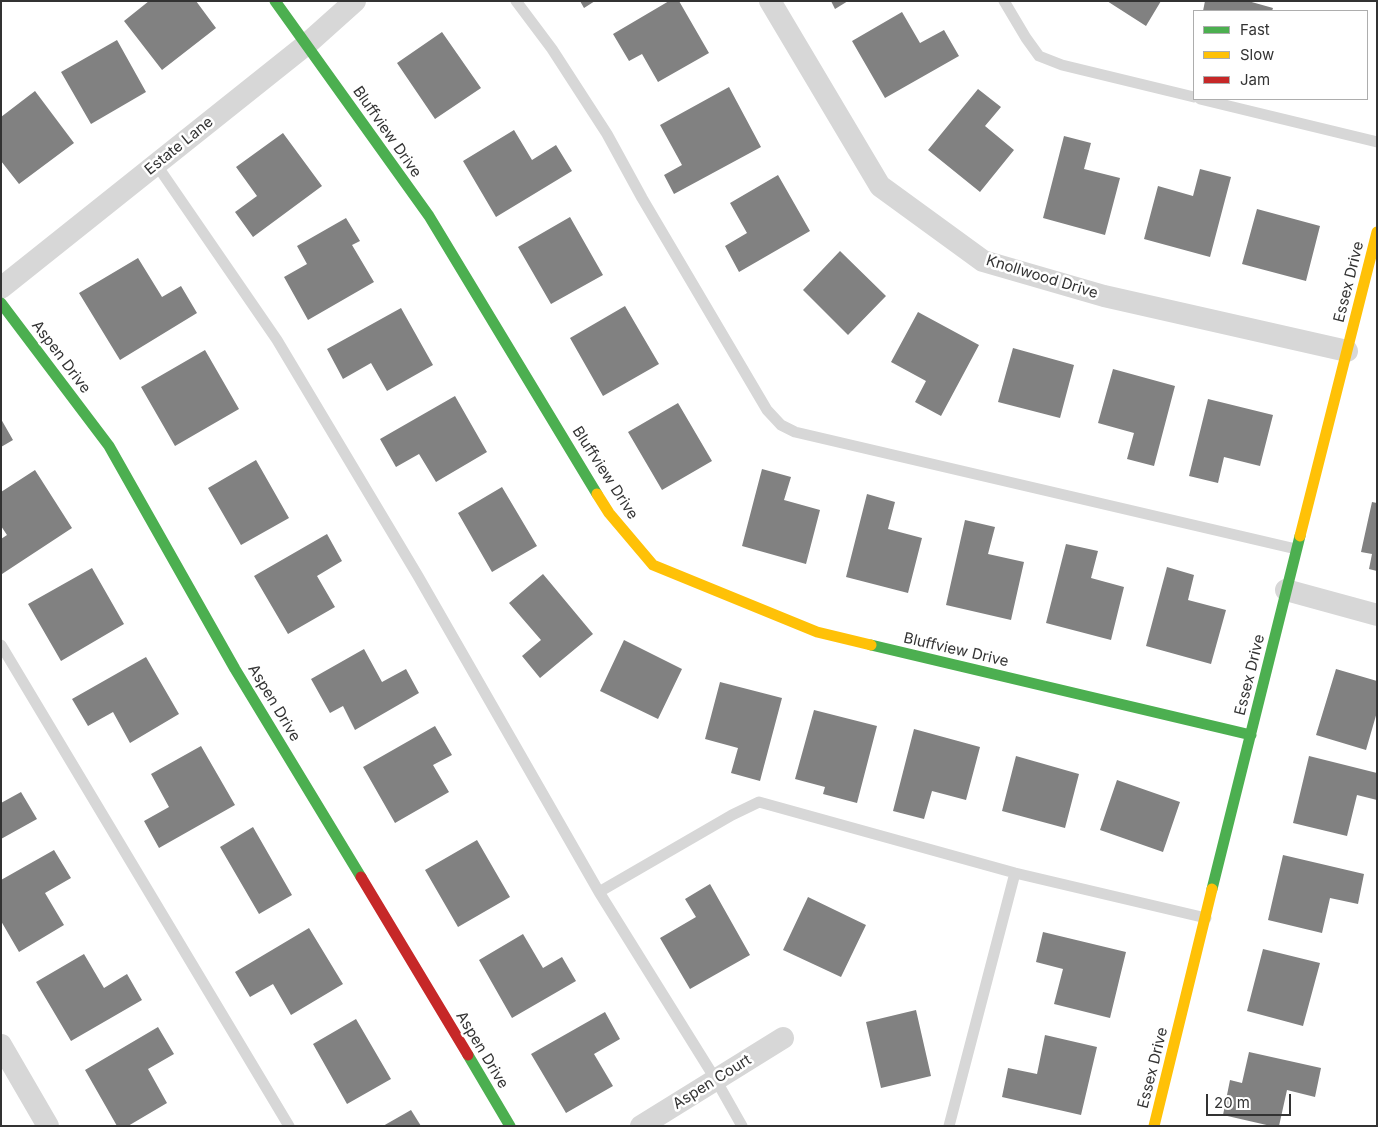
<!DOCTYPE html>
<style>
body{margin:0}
#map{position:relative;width:1378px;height:1127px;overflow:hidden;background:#fff;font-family:Inter,sans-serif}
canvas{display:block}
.frame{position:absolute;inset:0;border:2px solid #333;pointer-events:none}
.legend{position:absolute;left:1193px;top:10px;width:175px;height:90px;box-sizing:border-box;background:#fff;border:1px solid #adadad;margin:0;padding:6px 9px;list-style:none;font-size:15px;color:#333}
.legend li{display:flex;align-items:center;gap:10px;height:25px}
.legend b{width:25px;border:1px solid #adadad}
.scale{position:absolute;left:1206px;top:1094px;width:85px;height:22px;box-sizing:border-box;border:2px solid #333;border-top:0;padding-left:6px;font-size:15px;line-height:18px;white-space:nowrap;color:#333;-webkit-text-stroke:4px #fff;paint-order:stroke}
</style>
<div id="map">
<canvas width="1378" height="1127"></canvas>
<div class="frame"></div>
<ul class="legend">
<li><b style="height:6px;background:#4caf50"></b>Fast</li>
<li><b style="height:6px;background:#ffc107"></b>Slow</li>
<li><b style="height:6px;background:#c62828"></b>Jam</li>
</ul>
<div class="scale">20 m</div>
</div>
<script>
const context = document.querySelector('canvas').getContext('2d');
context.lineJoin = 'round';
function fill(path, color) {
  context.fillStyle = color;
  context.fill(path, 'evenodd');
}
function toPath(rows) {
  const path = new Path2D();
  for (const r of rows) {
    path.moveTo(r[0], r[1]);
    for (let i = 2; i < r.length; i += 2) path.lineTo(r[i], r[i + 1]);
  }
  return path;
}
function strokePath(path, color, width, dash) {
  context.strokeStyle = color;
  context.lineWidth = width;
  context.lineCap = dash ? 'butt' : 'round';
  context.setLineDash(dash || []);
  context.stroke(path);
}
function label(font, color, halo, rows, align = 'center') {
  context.font = font + ' Inter,sans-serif';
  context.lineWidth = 5;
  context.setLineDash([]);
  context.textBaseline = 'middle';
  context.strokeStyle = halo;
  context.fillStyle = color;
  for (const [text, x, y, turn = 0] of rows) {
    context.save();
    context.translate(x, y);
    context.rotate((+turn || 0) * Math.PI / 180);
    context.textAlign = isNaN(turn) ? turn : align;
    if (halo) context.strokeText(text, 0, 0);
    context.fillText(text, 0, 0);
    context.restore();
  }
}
const building = toPath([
 [149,1,196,1,216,28,162,70,124,21],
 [580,1,595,1,584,8],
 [669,1,679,1,709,53,658,82,642,54,629,61,613,34],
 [831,1,848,1,835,9],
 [1107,1,1161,1,1146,26],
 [1205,1,1248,1,1273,8,1272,11,1203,11],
 [902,12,920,43,944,30,959,56,885,98,852,41],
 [442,32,481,88,435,119,397,63],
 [117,40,146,92,91,124,61,72],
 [729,87,761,147,674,194,664,175,682,165,660,125],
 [978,89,1001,107,985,126,1014,150,980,192,928,150],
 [35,91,74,143,19,184,1,161,1,117],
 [514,130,532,160,556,145,572,171,496,217,463,161],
 [283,133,322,186,253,237,235,212,257,196,236,167],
 [1064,136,1091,143,1084,169,1120,178,1105,235,1043,218],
 [1200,169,1231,177,1210,257,1144,239,1158,186,1193,196],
 [778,175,810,231,739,272,725,246,747,233,730,203],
 [1257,209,1320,226,1306,281,1242,264],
 [570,217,603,275,551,304,518,247],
 [346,218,360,241,352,245,374,282,308,320,284,277,307,264,297,246],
 [840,251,886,296,848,335,803,290],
 [138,258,162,297,181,286,197,313,120,360,79,293],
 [625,306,659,364,603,396,570,338],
 [401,308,433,365,387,391,371,363,343,379,327,349],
 [918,312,979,345,941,416,915,402,926,381,891,362],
 [1013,348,1074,365,1060,418,998,402],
 [205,350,239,409,175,446,141,387],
 [1113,369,1175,386,1154,466,1127,459,1134,433,1098,423],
 [455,396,487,452,436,482,419,454,396,467,380,439],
 [1208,399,1273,415,1260,466,1224,457,1218,483,1189,476],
 [678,403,712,461,662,490,628,432],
 [1,419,13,440,1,447],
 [256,460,289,518,241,545,208,488],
 [762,469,791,477,784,500,820,510,806,564,742,546],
 [35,470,72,528,2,574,1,539,7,535,1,526,1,492],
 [502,487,537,546,492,572,458,513],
 [867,494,895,502,888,529,922,538,908,593,846,577],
 [1372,502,1377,503,1377,571,1369,569,1372,554,1361,552],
 [965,520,995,527,988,554,1024,562,1011,620,946,605],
 [327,534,342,561,317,576,335,607,288,634,254,576],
 [1066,544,1098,551,1091,578,1124,587,1111,640,1046,623],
 [1167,567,1194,575,1188,600,1226,610,1211,664,1146,646],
 [92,568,124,624,61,661,28,604],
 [543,574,593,634,540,678,522,656,541,640,509,603],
 [624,640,682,669,658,719,600,691],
 [364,649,382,682,406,669,419,693,355,730,343,706,330,713,311,679],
 [146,657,179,714,130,743,113,712,88,726,72,699],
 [1336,669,1377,681,1377,712,1366,750,1316,735],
 [720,682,782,698,760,781,731,773,738,748,705,739],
 [814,710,877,726,857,803,823,794,825,787,795,779],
 [435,726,452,755,433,765,449,792,395,823,363,767],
 [914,729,980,747,966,800,932,791,924,819,893,811],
 [201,746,235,805,159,848,144,821,169,807,151,774],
 [1016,756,1079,774,1065,828,1002,811],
 [1309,756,1377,773,1377,800,1357,795,1347,836,1293,823],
 [1117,780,1180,802,1163,852,1100,830],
 [21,792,37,819,1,839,1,803],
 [253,827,292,895,259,914,220,847],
 [477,840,510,897,458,927,425,870],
 [54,850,71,878,45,893,64,925,19,952,1,921,1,880],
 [1283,855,1364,874,1358,904,1330,898,1322,933,1268,920],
 [710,884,750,955,690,989,660,938,696,917,685,899],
 [808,897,866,925,841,977,783,950],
 [309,928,343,984,291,1015,273,984,250,997,235,972],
 [1043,932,1126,952,1110,1018,1054,1004,1063,969,1036,962],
 [523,934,543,968,562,957,576,981,512,1018,479,960],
 [1263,949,1320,963,1303,1026,1247,1011],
 [84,954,104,988,127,974,142,1000,71,1041,36,982],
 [916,1010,931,1076,881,1088,866,1022],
 [605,1012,620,1039,594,1054,613,1086,566,1113,531,1054],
 [356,1019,391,1079,347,1104,313,1044],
 [158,1027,174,1054,148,1069,167,1103,128,1126,117,1126,85,1070],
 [1045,1035,1097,1047,1081,1115,1002,1097,1008,1068,1037,1074],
 [1249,1052,1321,1068,1315,1097,1287,1090,1279,1126,1271,1126,1223,1115,1230,1080,1242,1083],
 [411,1110,421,1126,383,1126]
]);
const lane = toPath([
 [516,1,552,49,607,134,642,198,767,410,781,425,795,432,1296,549],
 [1004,1,1026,38,1039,56,1062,65,1194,97],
 [1200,99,1377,142],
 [156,164,277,340,418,576,599,892,716,1080,742,1126],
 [1,645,289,1126],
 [599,892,732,815,759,802,1015,873,1206,918],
 [949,1126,1015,873]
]);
const street = toPath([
 [770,1,880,186,983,261,1104,296,1347,351],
 [1,288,307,44,355,1],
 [1286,590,1377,615],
 [1,1045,48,1126],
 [641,1126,783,1038]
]);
const fast = toPath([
 [275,1,429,216,597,494],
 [1,303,109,446,235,669,361,877],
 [871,645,1251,735],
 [1212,889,1300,536],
 [468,1055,510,1126]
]);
const slow = toPath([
 [597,494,609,513,653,565,817,632,871,645],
 [1300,536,1377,232],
 [1154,1126,1212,889]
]);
const jam = toPath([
 [361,877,468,1055]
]);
const streetNames = [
 ["Bluffview Drive",387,132,55],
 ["Estate Lane",179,146,-39],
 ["Knollwood Drive",1042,277,17],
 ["Essex Drive",1349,282,-76],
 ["Aspen Drive",61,357,53],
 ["Bluffview Drive",605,473,57],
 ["Bluffview Drive",956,650,13],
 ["Essex Drive",1250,675,-76],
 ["Aspen Drive",274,703,59],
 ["Aspen Drive",482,1050,59],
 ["Essex Drive",1153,1068,-76],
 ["Aspen Court",712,1082,-32]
];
fill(building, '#818181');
strokePath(lane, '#d7d7d7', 11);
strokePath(street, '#d7d7d7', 22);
strokePath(fast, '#4caf50', 11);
strokePath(slow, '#ffc107', 11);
strokePath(jam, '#c62828', 11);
label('15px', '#333', '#fff', streetNames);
</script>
